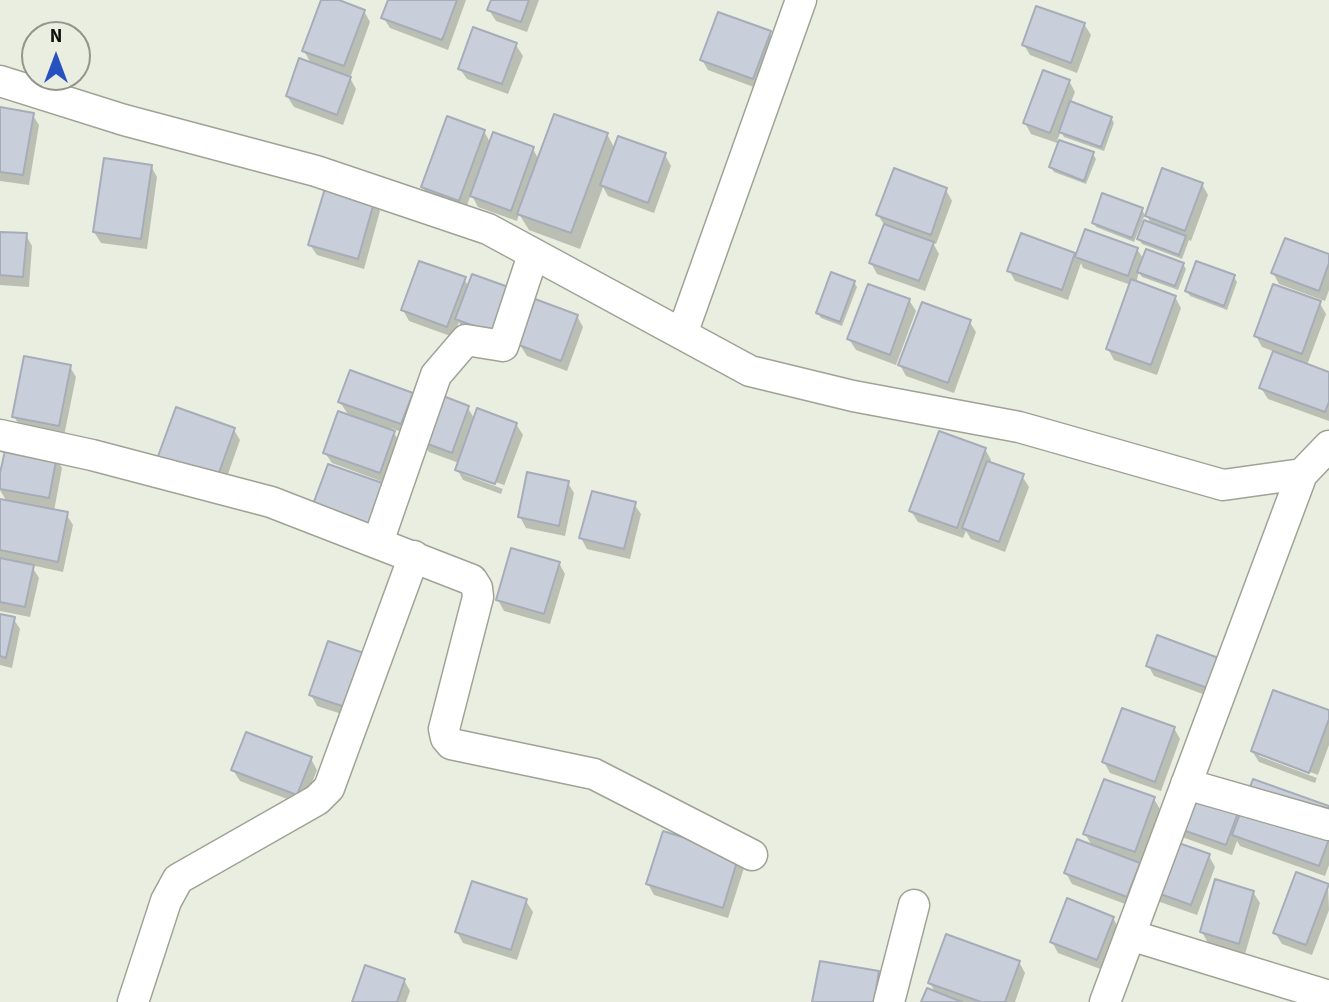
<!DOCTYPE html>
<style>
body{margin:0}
#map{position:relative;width:1329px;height:1002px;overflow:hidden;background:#eaeee0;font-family:"Source Sans 3",sans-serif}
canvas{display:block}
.north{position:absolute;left:21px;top:21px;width:70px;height:70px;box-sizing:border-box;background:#eaeee0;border:2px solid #92958b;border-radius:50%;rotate:0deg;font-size:19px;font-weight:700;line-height:28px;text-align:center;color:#0f100c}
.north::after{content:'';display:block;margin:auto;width:24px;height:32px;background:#2851c0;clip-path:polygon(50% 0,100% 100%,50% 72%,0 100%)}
</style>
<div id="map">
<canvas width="1329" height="1002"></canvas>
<div class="north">N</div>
</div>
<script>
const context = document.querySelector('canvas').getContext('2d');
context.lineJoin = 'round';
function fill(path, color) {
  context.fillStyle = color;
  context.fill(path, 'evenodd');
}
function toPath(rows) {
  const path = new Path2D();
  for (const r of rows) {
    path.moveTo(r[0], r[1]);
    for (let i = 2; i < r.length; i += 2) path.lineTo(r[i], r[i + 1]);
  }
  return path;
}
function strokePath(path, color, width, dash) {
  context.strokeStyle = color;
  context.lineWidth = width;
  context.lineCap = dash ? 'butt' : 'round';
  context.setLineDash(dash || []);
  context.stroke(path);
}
const shadow = toPath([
 [323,0,334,0,364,11,370,22,350,78,356,89,343,125,294,107,287,96,312,65,304,51],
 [390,0,466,0,448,50,390,28,383,17],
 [493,0,539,0,527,32,496,21,489,10],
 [1084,24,1091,35,1077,73,1030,55,1024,45],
 [769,33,776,44,759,89,708,70,702,60],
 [516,45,523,56,508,94,467,79,460,69],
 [1069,81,1075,92,1071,102,1111,118,1114,123,1104,151,1064,137,1061,131,1057,141,1093,154,1096,159,1086,184,1054,172,1051,167,1060,144,1031,134,1025,123],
 [0,109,32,114,39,125,29,185,0,181],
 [484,131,491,144,533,149,539,160,607,134,615,149,665,155,671,166,654,213,608,196,603,187,580,249,529,230,519,214,517,221,478,207,471,194,465,211,429,198,423,187],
 [151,166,157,177,147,249,101,243,94,232],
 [1202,184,1208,195,1191,241,1189,240,1182,259,1142,244,1139,239,1145,223,1142,222,1134,242,1096,227,1094,222,1142,210,1145,215,1142,221,1152,225,1147,216],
 [946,190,952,201,936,244,933,243,939,254,925,291,877,274,871,263,885,226,878,215],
 [374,200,380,211,364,269,317,255,310,245],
 [1087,231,1137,249,1144,260,1183,264,1186,269,1178,290,1142,277,1139,272,1136,283,1175,297,1181,308,1157,375,1114,360,1108,349,1131,285,1083,268,1081,263,1068,300,1015,281,1009,270,1074,255,1076,259],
 [0,234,26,235,32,246,29,287,0,285],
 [1329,256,1329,290,1325,301,1279,284,1273,273],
 [1234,277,1237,282,1227,310,1190,296,1187,291],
 [464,279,469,287,502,344,463,330,459,322,453,337,409,321,403,310],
 [854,282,857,287,842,326,821,318,818,313],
 [909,300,916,311,896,365,856,350,849,339],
 [1319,302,1326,314,1307,365,1329,373,1329,421,1268,399,1261,388,1275,352,1262,347,1256,336],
 [577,316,583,327,567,371,527,356,520,345],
 [969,321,976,332,954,393,906,376,900,365],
 [70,367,76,377,64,436,20,427,14,416],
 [411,394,418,405,407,434,391,428,400,443,386,483,332,463,325,453,349,416,340,402],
 [468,408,475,420,516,424,523,435,501,494,463,480,457,469,459,463,429,452,422,441],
 [463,471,504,485,503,489,463,474],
 [234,430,240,440,222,491,165,470],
 [985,449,991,460,990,464,1022,476,1029,487,1005,552,971,539,966,531,963,538,918,522,911,511],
 [56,457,62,468,54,511,66,514,73,525,63,572,31,565,39,578,30,617,0,611,0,501,7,502,0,490,0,481],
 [568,483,574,493,565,536,526,528,520,517],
 [634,504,641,514,630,559,587,549,581,538],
 [559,563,565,574,550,624,504,611,498,600],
 [0,616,13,618,20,629,12,668,0,665],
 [1158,638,1219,700,1154,676,1148,665],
 [329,644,351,717,317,706,311,695],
 [1329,712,1329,745,1315,783,1259,762,1252,751],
 [1259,753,1318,775,1317,778,1259,756],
 [1174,728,1180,739,1161,791,1110,773,1104,762],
 [311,759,317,770,303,805,240,781,233,770],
 [1195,774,1329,808,1329,865,1325,876,1240,846,1237,841,1232,855,1182,837],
 [1154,799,1160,809,1141,862,1136,861,1145,875,1133,907,1072,884,1066,873,1093,847,1085,834],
 [1209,856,1215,867,1197,915,1160,902,1154,891],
 [738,857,744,868,728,918,654,895,648,884],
 [1328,886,1329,910,1312,955,1282,944,1275,933],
 [1253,892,1260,903,1245,954,1208,943,1202,932],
 [526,901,533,912,517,960,463,943,457,932],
 [1113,918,1119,929,1103,970,1058,953,1052,942],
 [1019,962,1025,973,1015,1002,923,1002,936,994,930,983],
 [878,973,884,984,881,1002,814,1002],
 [404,980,410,991,406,1002,354,1002]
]);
const building = toPath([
 [321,0,339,0,365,10,344,66,302,51,321,0],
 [388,0,457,0,442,40,381,18,388,0],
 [491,0,529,0,521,22,487,10,491,0],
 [1036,6,1085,23,1071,63,1022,45,1036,6],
 [718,12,771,31,753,79,700,60,718,12],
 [473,27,517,43,502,84,458,69,473,27],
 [299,58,351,77,337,115,286,96,299,58],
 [1043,70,1070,80,1050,133,1023,123,1043,70],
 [1070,101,1112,117,1101,147,1059,132,1070,101],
 [0,107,34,113,23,175,0,172,0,107],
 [554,114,608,133,571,233,517,214,554,114],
 [447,116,485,130,459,201,421,187,447,116],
 [493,132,534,147,511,211,470,196,493,132],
 [618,136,666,153,648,203,600,185,618,136],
 [1059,140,1094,152,1084,181,1049,167,1059,140],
 [104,158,152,165,141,239,93,232,104,158],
 [894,168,947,188,931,235,876,215,894,168],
 [1162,168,1203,183,1185,231,1145,216,1162,168],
 [326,185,375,199,358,259,308,245,326,185],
 [1102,193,1143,208,1132,238,1092,223,1102,193],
 [1144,220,1186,236,1179,255,1137,239,1144,220],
 [884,224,934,242,919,281,869,263,884,224],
 [1085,229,1138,248,1128,276,1075,257,1085,229],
 [0,232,27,233,23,277,0,275,0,232],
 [1021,233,1075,253,1062,290,1007,271,1021,233],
 [1285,238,1329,254,1329,263,1319,291,1271,273,1285,238],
 [1146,249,1184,263,1175,286,1137,272,1146,249],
 [419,261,466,277,447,327,401,310,419,261],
 [1196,261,1235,275,1224,306,1185,291,1196,261],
 [831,272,855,281,840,322,816,313,831,272],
 [472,274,514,289,496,334,455,319,472,274],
 [1131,279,1176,296,1151,365,1106,349,1131,279],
 [868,284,910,299,890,355,847,339,868,284],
 [1273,284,1321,301,1302,354,1254,336,1273,284],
 [535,299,578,315,561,361,519,345,535,299],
 [922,302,971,320,948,383,898,365,922,302],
 [1273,351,1329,372,1329,402,1325,412,1259,388,1273,351],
 [24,356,71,365,59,426,12,417,24,356],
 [350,370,413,393,401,424,338,402,350,370],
 [438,394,469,406,452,453,420,441,438,394],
 [176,407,235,428,216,481,157,459,176,407],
 [477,408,517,423,495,484,455,470,477,408],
 [338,411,395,431,380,473,323,453,338,411],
 [939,431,986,448,957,528,909,511,939,431],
 [6,446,57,456,49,498,0,489,0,473,6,446],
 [987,461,1024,474,999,542,962,528,987,461],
 [328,464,385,484,369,527,312,507,328,464],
 [527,472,569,481,559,526,518,517,527,472],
 [592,491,636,502,624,549,579,538,592,491],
 [0,499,68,512,58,562,0,550,0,499],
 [511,548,560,562,544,614,496,600,511,548],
 [0,558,34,565,25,607,0,602,0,558],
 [0,614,15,617,6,658,0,656,0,614],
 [1157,635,1224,660,1213,690,1146,666,1157,635],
 [328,641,364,653,345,707,309,695,328,641],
 [1273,690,1329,710,1329,719,1309,773,1251,751,1273,690],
 [1122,708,1175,727,1155,782,1102,762,1122,708],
 [246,732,312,757,297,795,231,770,246,732],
 [1194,772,1246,791,1226,845,1174,827,1194,772],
 [1104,779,1155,797,1135,852,1083,834,1104,779],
 [1253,779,1329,806,1329,839,1319,866,1232,835,1253,779],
 [663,831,739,855,723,908,646,884,663,831],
 [1077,839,1140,863,1127,897,1064,873,1077,839],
 [1170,840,1210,854,1191,905,1152,891,1170,840],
 [1296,872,1329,884,1306,945,1273,933,1296,872],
 [1215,879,1254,891,1239,944,1200,932,1215,879],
 [472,881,527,899,511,950,455,932,472,881],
 [1067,898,1114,917,1097,960,1050,942,1067,898],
 [946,934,1020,961,1005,1002,981,1002,928,983,946,934],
 [820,961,879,971,874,1002,812,1002,820,961],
 [365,965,405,979,397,1002,352,1002,365,965],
 [927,988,962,1002,921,1002,927,988]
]);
const minor = toPath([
 [0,81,124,120,316,171,488,229,750,371,853,396,1019,427,1223,485,1302,474,1329,446],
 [682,334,801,0],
 [0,435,92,455,271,502,472,580,477,588,478,597,444,729,446,738,451,744,594,774,752,855],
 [378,542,436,375,466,340,503,346,533,255],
 [1186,784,1329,825],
 [1130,935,1329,996],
 [133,1002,166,901,178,879,317,800,329,788,414,556],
 [889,1002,914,905],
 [1105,1002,1302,474]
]);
fill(shadow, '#0003');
fill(building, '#c8cfdb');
strokePath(building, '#a6acb8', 2);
strokePath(minor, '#9fa396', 33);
strokePath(minor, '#fff', 30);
</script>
